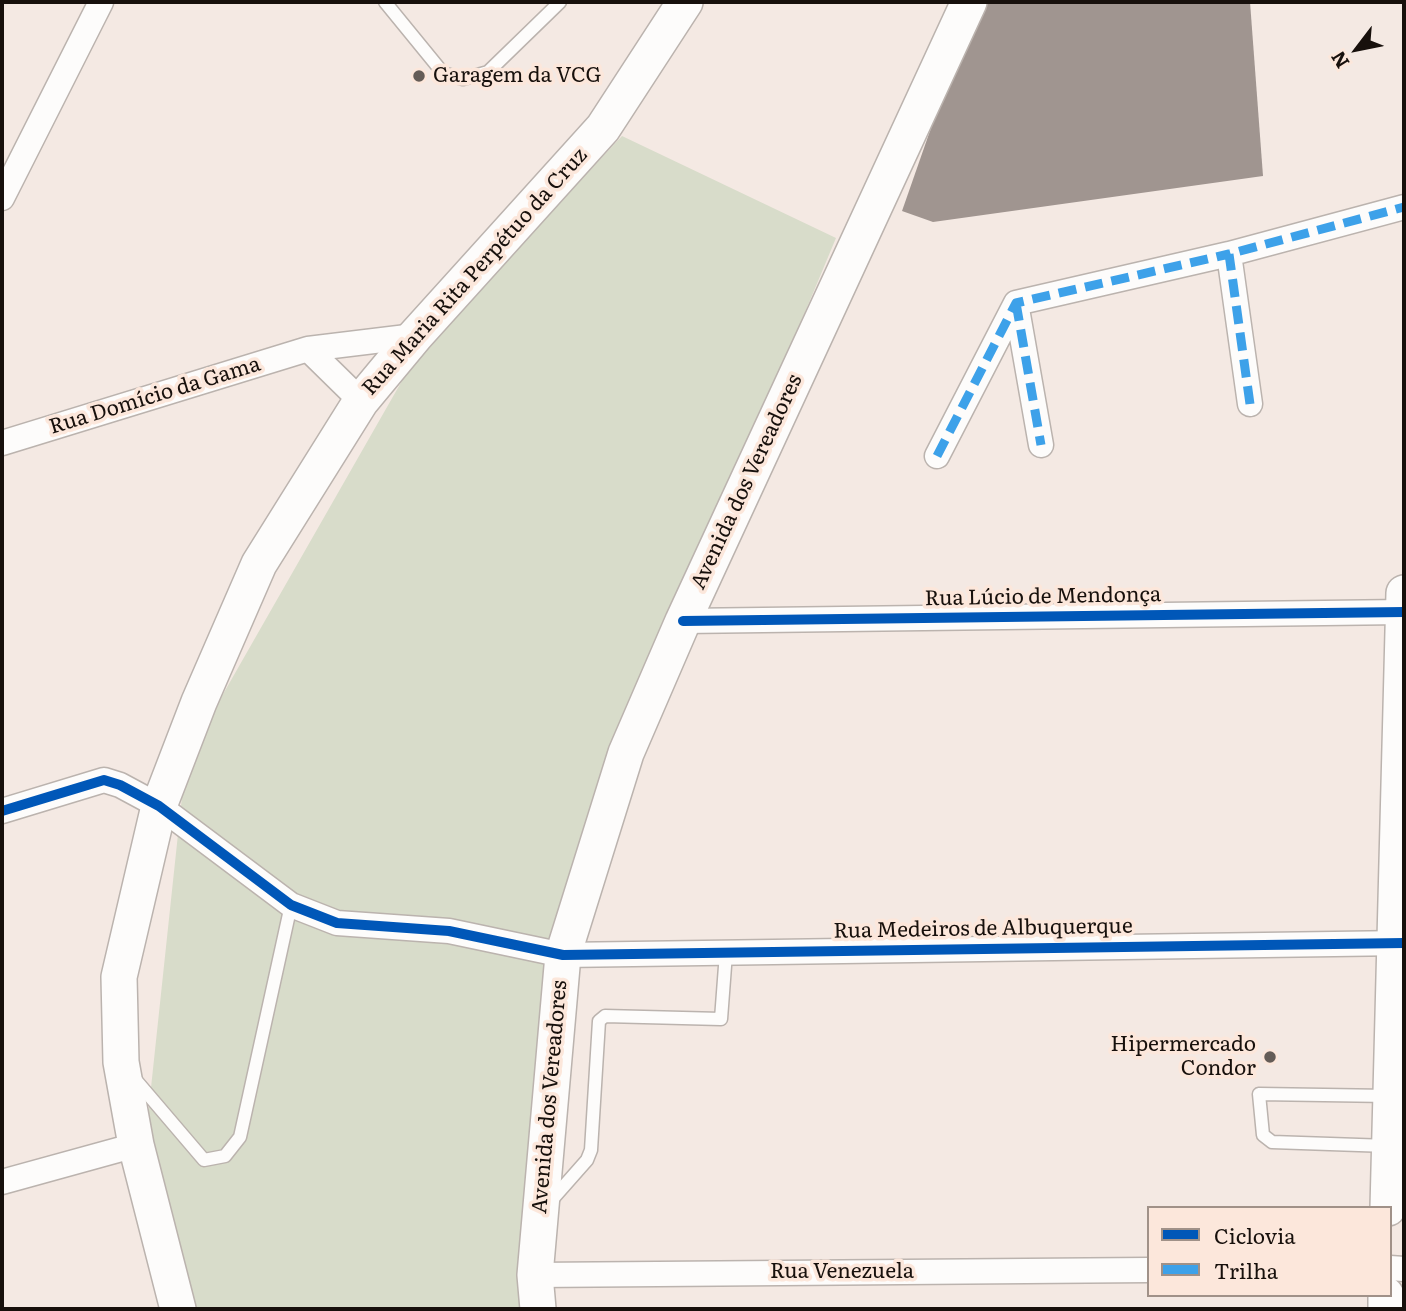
<!DOCTYPE html>
<meta charset="utf-8">
<style>
body{margin:0}
#map{position:relative;width:1406px;height:1311px;overflow:hidden;background:#f4e9e3;font-family:Literata,serif}
canvas{display:block}
.frame{position:absolute;inset:0;border:4px solid #17100c;pointer-events:none}
.legend{position:absolute;left:1147px;top:1206px;width:245px;height:91px;box-sizing:border-box;background:#fce7db;border:2px solid #a09188;margin:0;padding:9px 12px;list-style:none;font-size:21px;color:#17100c}
.legend li{display:flex;align-items:center;gap:14px;height:35px}
.legend b{width:35px;border:2px solid #a09188}
.north{position:absolute;left:1322px;top:14px;width:70px;height:70px;-webkit-text-stroke:5px #fce7db;paint-order:stroke;rotate:238deg;font-size:19px;font-weight:700;line-height:28px;text-align:center;color:#17100c}
.north::after{content:'';display:block;margin:auto;width:24px;height:32px;background:#17100c;clip-path:polygon(50% 0,100% 100%,50% 72%,0 100%)}
</style>
<div id="map">
<canvas width="1406" height="1311"></canvas>
<div class="frame"></div>
<ul class="legend">
<li><b style="height:9px;background:#0057b8"></b>Ciclovia</li>
<li><b style="height:9px;background:#3da1e9"></b>Trilha</li>
</ul>
<div class="north">N</div>
</div>
<script>
const context = document.querySelector('canvas').getContext('2d');
context.lineJoin = 'round';
function fill(path, color) {
  context.fillStyle = color;
  context.fill(path, 'evenodd');
}
function toPath(rows) {
  const path = new Path2D();
  for (const r of rows) {
    path.moveTo(r[0], r[1]);
    for (let i = 2; i < r.length; i += 2) path.lineTo(r[i], r[i + 1]);
  }
  return path;
}
function strokePath(path, color, width, dash) {
  context.strokeStyle = color;
  context.lineWidth = width;
  context.lineCap = dash ? 'butt' : 'round';
  context.setLineDash(dash || []);
  context.stroke(path);
}
function label(font, color, halo, rows, align = 'center') {
  context.font = font + ' Literata,serif';
  context.lineWidth = 7;
  context.setLineDash([]);
  context.textBaseline = 'middle';
  context.strokeStyle = halo;
  context.fillStyle = color;
  for (const [text, x, y, turn = 0] of rows) {
    context.save();
    context.translate(x, y);
    context.rotate((+turn || 0) * Math.PI / 180);
    context.textAlign = isNaN(turn) ? turn : align;
    if (halo) context.strokeText(text, 0, 0);
    context.fillText(text, 0, 0);
    context.restore();
  }
}
const green = toPath([
 [622,136,836,238,676,621,551,945,533,1309,187,1309,145,1144,186,759,419,351]
]);
const building = toPath([
 [975,2,1250,2,1263,176,933,222,902,211]
]);
const lane = toPath([
 [385,2,443,73,463,79,488,72,560,2],
 [134,1078,204,1160,225,1156,240,1137,291,905],
 [1388,1146,1272,1142,1263,1135,1259,1094,1389,1096],
 [549,1203,587,1160,591,1150,599,1021,605,1016,721,1019,726,953]
]);
const street = toPath([
 [2,198,101,2],
 [1016,303,1041,445],
 [308,349,361,401],
 [1250,404,1229,254,1404,207],
 [2,443,308,349,415,336],
 [937,456,1016,303,1229,254],
 [683,621,1404,612],
 [2,811,104,780,120,785,159,806,291,905,337,923,449,931,563,955,1404,943],
 [2,1182,136,1145],
 [1390,1268,1404,1269],
 [535,1275,1149,1270]
]);
const secondary = toPath([
 [1388,1208,1404,593],
 [178,1309,136,1145,121,1062,119,977,159,806,199,702,259,564,361,401,415,336,603,128,685,2],
 [538,1309,535,1275,563,955,626,753,683,621,969,2],
 [1386,1309,1386,1295]
]);
const quiet = toPath([
 [1016,303,1041,445],
 [1250,404,1229,254,1404,207],
 [937,456,1016,303,1229,254]
]);
const cycleway = toPath([
 [683,621,1404,612],
 [2,811,104,780,120,785,159,806,291,905,337,923,449,931,563,955,1404,943]
]);
const markers = [
 [419,76,7,"#645c57"],
 [1270,1057,7,"#645c57"]
];
const poiNames = [
 ["Garagem da VCG",433,76],
 ["Hipermercado",1256,1045,"right"],
 ["Condor",1256,1069,"right"]
];
const streetNames = [
 ["Rua Maria Rita Perpétuo da Cruz",475,272,-48],
 ["Rua Domício da Gama",155,396,-17],
 ["Avenida dos Vereadores",747,482,-65],
 ["Rua Lúcio de Mendonça",1043,597,-1],
 ["Rua Medeiros de Albuquerque",983,929,-1],
 ["Avenida dos Vereadores",550,1097,-85],
 ["Rua Venezuela",842,1272]
];
fill(green, '#d8dcca');
fill(building, '#a09590');
strokePath(lane, '#bbb3ae', 15);
strokePath(street, '#bbb3ae', 27);
strokePath(secondary, '#bbb3ae', 38);
strokePath(lane, '#fdfcfb', 12);
strokePath(street, '#fdfcfb', 24);
strokePath(secondary, '#fdfcfb', 35);
strokePath(quiet, '#3da1e9', 9, [18, 9]);
strokePath(cycleway, '#0057b8', 10);
for (const [x, y, r, color] of markers) {
  const dot = new Path2D();
  dot.arc(x, y, r, 0, 2 * Math.PI);
  context.fillStyle = color;
  context.fill(dot);
  strokePath(dot, '#fce7db', 2.5);
}
label('21px', '#17100c', '#fce7db', poiNames, 'left');
label('21px', '#17100c', '#fce7db', streetNames);
</script>
